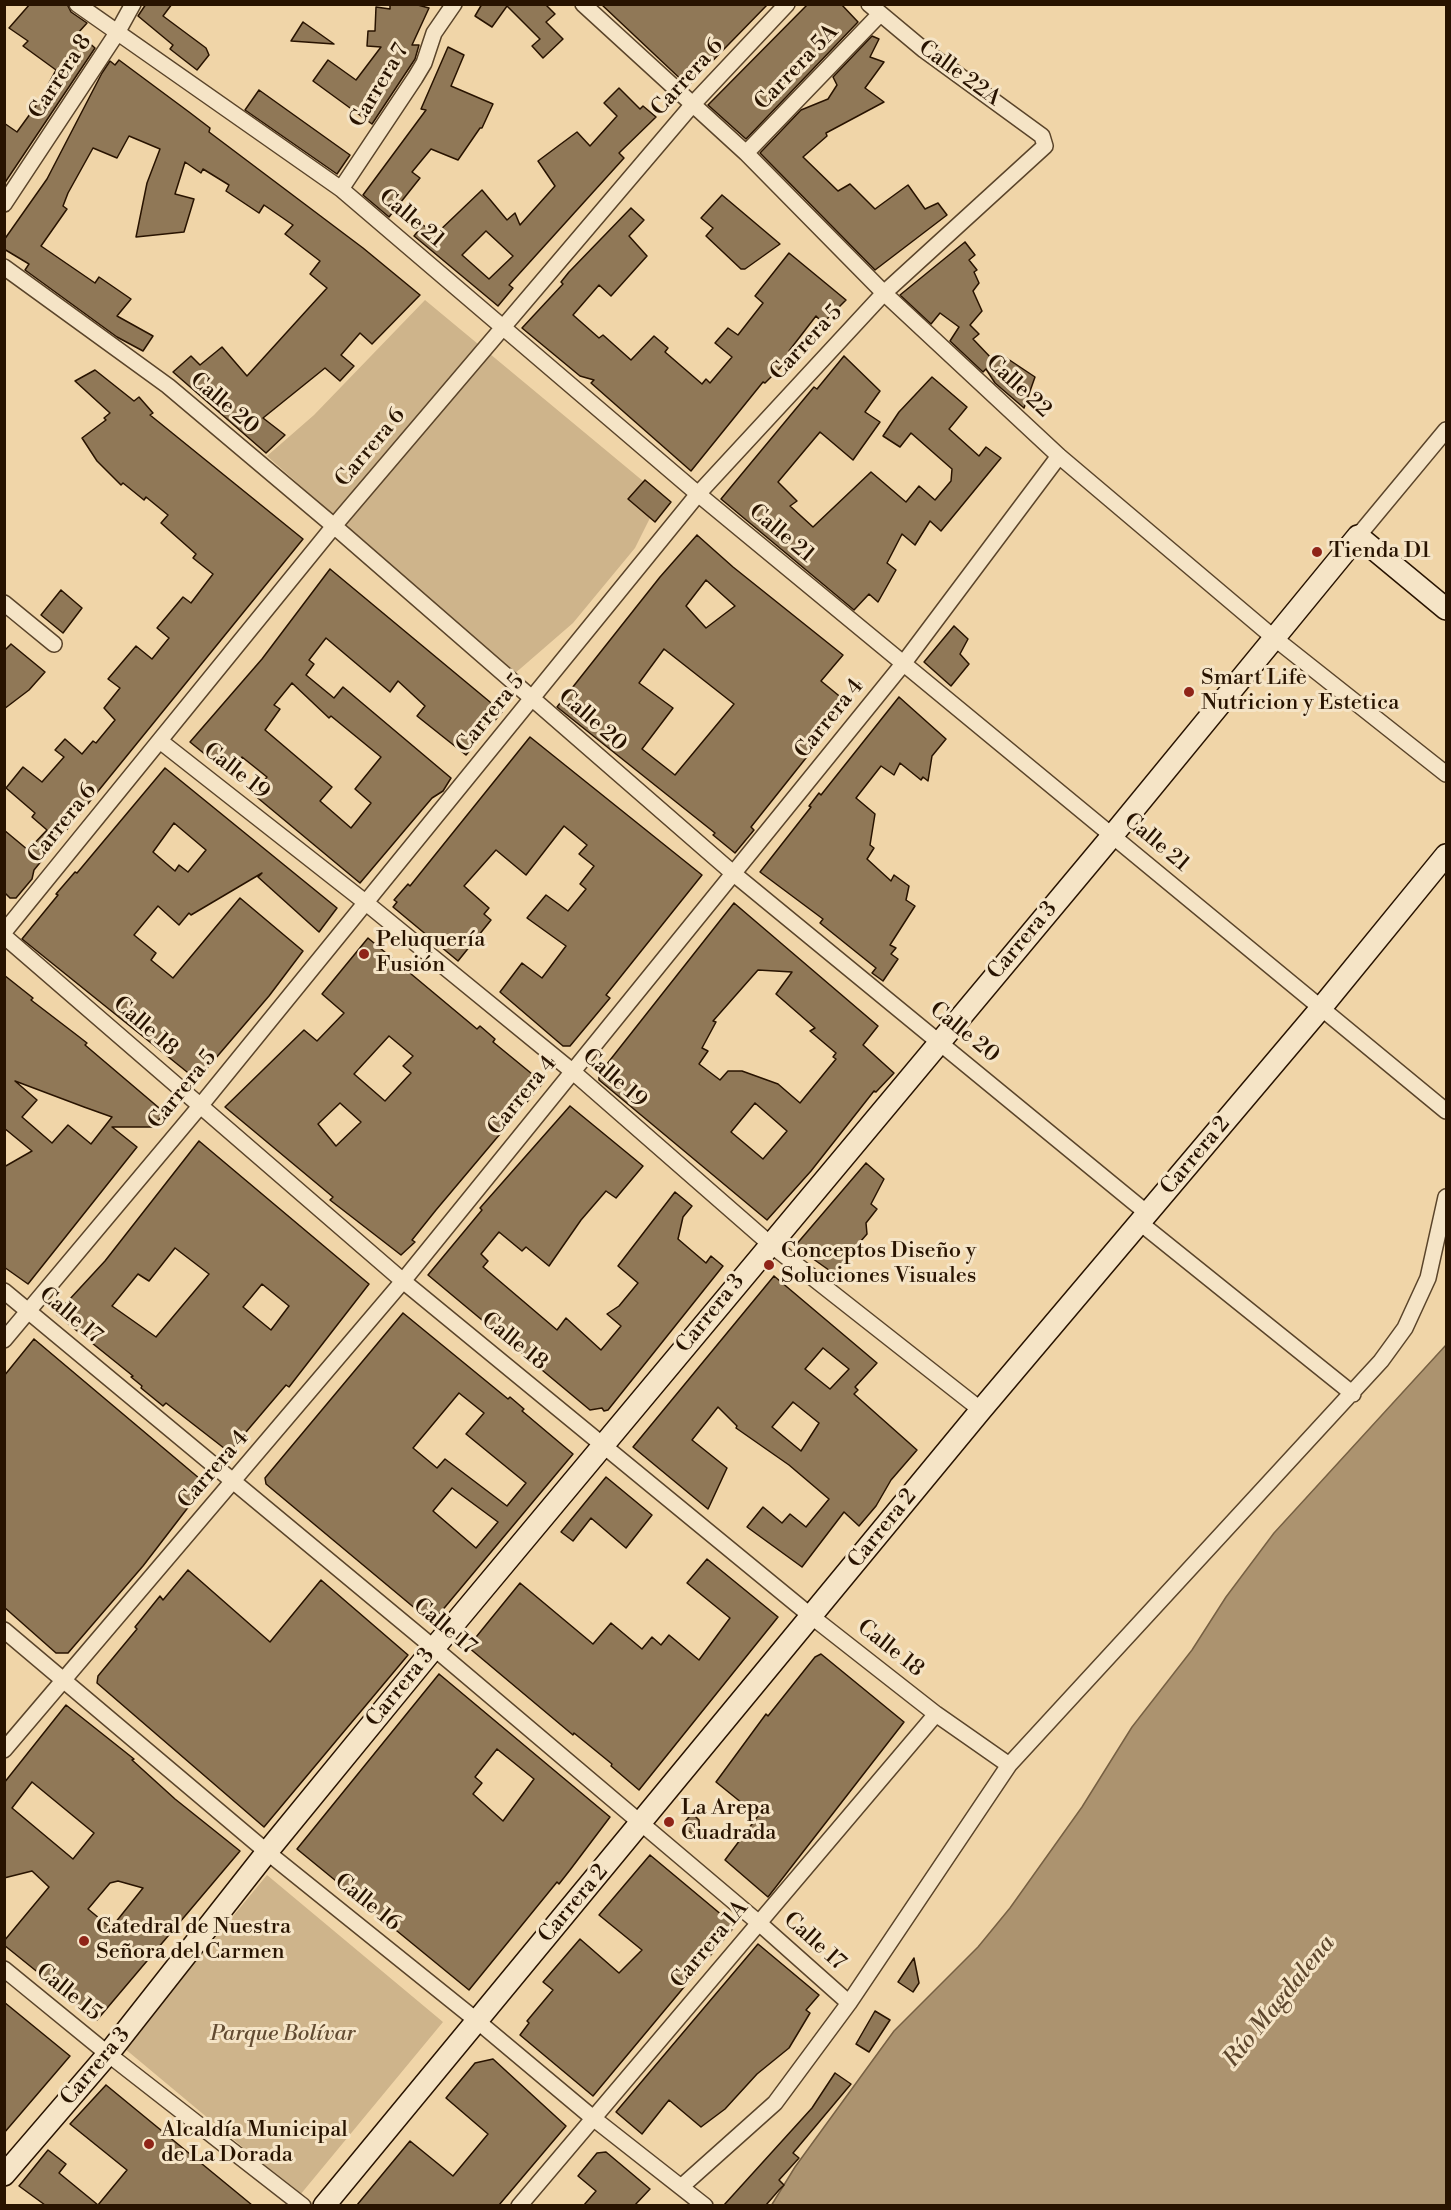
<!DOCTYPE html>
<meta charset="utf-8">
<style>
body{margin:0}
#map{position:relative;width:1451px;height:2210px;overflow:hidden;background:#f0d5a8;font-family:"Libre Bodoni",serif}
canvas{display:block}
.frame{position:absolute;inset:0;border:6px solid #281300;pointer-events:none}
</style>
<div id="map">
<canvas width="1451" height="2210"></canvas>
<div class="frame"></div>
</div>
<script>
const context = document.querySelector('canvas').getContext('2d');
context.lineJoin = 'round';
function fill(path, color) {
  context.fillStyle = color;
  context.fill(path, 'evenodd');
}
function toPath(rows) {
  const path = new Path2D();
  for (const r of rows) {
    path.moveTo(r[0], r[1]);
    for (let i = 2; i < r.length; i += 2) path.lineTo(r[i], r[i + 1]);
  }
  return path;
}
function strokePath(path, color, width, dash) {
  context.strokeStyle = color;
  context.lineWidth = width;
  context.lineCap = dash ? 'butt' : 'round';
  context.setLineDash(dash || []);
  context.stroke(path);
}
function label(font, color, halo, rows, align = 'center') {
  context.font = font + ' "Libre Bodoni",serif';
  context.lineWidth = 6;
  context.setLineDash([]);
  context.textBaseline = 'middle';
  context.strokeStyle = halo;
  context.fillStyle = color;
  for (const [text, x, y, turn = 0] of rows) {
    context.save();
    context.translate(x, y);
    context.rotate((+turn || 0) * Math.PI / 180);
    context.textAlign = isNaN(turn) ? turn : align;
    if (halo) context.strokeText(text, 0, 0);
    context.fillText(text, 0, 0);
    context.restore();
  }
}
const green = toPath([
 [425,300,661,496,635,548,573,623,513,675,267,456,314,415],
 [267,1875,443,2022,300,2195,124,2048]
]);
const water = toPath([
 [1446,1345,1446,2205,771,2206,795,2167,894,2031,978,1947,1010,1908,1082,1807,1132,1727,1192,1650,1226,1597,1274,1533,1446,1345]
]);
const building = toPath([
 [30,4,67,4,71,12,87,23,78,33,95,48,4,184,4,123,17,132,38,103,56,70,23,46,28,41,9,28,30,4],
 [146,4,172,4,163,16,206,48,209,55,197,70,170,49,173,45,138,16,146,4],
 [390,4,414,4,429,8,412,45,419,45,415,59,372,124,313,81,328,60,356,80,381,47,367,46,368,31,375,31,376,7,390,9,390,4],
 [482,4,545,4,555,14,546,22,563,39,543,58,532,46,540,39,507,6,492,27,475,16,482,4],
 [601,4,768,4,688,86,601,4],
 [808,4,841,4,858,22,746,139,708,105,808,4],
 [303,22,334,44,291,41,303,22],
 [872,36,879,39,870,57,884,62,865,88,884,102,826,133,827,136,803,157,838,191,850,184,875,209,908,185,925,209,938,203,947,215,875,270,760,153,801,110,828,99,837,85,833,77,872,36],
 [448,47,464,55,451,86,493,104,482,128,480,128,458,160,431,149,412,172,420,178,389,217,363,195,426,110,421,109,448,47],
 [119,60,189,112,210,128,209,132,363,248,420,295,372,344,360,333,341,355,354,366,340,381,325,368,263,418,285,435,266,453,173,372,191,356,200,365,222,347,247,376,327,288,310,274,320,261,285,234,293,225,264,205,259,213,226,191,229,185,203,169,201,173,185,162,175,194,194,199,184,232,136,237,147,183,160,149,129,136,117,158,93,148,68,193,63,206,67,209,41,246,95,283,99,277,131,299,117,316,153,336,143,351,117,337,25,270,29,264,4,249,4,240,47,179,102,73,110,61,115,65,119,60],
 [619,88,640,109,643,106,656,117,619,153,624,158,509,285,513,288,498,306,414,236,423,225,436,234,482,190,507,220,515,213,520,225,555,186,538,161,577,132,590,146,617,116,604,103,619,88],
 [486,231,513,256,489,279,462,255,486,231],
 [259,90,350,155,337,174,245,110,259,90],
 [722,195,780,244,745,269,741,269,706,236,713,228,701,218,722,195],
 [631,208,644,220,629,236,647,256,611,296,599,285,573,315,599,338,603,335,631,360,654,336,668,348,665,352,702,384,706,379,710,383,732,357,715,343,728,328,738,335,763,303,755,296,789,253,846,300,823,323,816,316,789,351,791,354,780,368,765,383,763,382,691,471,591,383,594,380,580,376,522,328,563,284,561,282,569,272,631,208],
 [965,242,975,255,969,260,977,270,974,272,979,283,973,291,982,311,970,325,979,334,973,339,994,361,988,367,1002,355,1035,377,1024,408,995,383,986,369,983,372,950,341,959,327,940,313,931,324,900,295,965,242],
 [844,356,880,391,865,412,880,422,853,460,820,432,778,482,797,501,790,506,813,527,871,472,906,502,919,486,935,500,951,481,952,469,911,433,900,447,883,436,899,412,932,377,967,407,949,429,979,456,986,447,1001,458,941,531,930,521,915,545,902,534,887,563,896,570,878,602,869,594,854,610,721,499,814,387,817,389,844,356],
 [95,370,134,401,139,397,153,413,150,415,303,539,34,870,32,879,16,898,10,898,4,892,4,830,28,850,47,830,32,817,35,813,6,788,23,767,42,782,64,757,55,750,65,739,82,754,93,741,96,743,115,720,104,708,120,688,108,679,136,646,152,659,169,638,157,628,183,597,191,603,213,574,193,558,196,554,161,523,168,515,146,497,144,500,123,483,121,485,97,461,82,438,106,420,104,418,110,413,75,381,95,370],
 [645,480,671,502,655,522,628,499,645,480],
 [697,535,733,567,843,655,821,681,849,704,751,827,754,830,735,853,713,835,715,833,557,707,660,577,697,535],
 [706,580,735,606,706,628,686,606,706,580],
 [664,649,734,704,675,775,642,749,673,708,639,683,664,649],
 [330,569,502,712,466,755,417,716,425,706,398,681,390,692,326,638,309,660,314,664,306,675,334,698,343,687,451,778,443,791,432,798,360,883,253,794,267,777,242,757,240,761,233,756,223,769,190,742,262,659,330,569],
 [292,683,329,718,331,716,381,757,355,789,371,803,351,828,320,801,332,787,265,730,280,709,274,705,292,683],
 [61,590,82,608,63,633,41,615,61,590],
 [954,626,968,639,960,654,969,664,951,686,924,662,954,626],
 [11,644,45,672,29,690,4,709,4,651,11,644],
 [899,697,946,739,932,756,928,781,923,777,921,780,900,763,894,775,881,766,856,798,875,814,870,845,874,848,867,859,891,881,894,875,909,886,906,900,915,906,890,945,896,948,891,954,898,959,883,981,872,973,876,968,820,923,823,919,760,872,811,807,809,806,819,793,821,795,899,697],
 [530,737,702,875,606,995,610,998,570,1046,563,1046,500,992,522,963,542,978,566,946,527,918,546,895,568,911,586,889,580,884,594,866,579,854,587,845,564,826,526,875,496,850,464,886,489,908,484,914,491,920,458,961,393,907,397,902,394,900,408,884,410,886,530,737],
 [165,768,337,908,319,932,258,877,262,873,191,915,189,913,179,925,158,906,134,935,156,953,151,960,173,978,240,898,303,951,269,996,197,1080,22,939,58,895,56,894,75,872,77,873,165,768],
 [174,823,206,850,188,872,179,865,175,871,153,852,174,823],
 [734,903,878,1026,863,1045,894,1073,876,1092,874,1091,811,1171,767,1220,599,1080,599,1074,734,903],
 [758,970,792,972,776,994,815,1028,810,1031,836,1053,833,1057,836,1059,800,1103,778,1084,742,1071,728,1071,720,1080,699,1064,708,1051,702,1048,716,1022,713,1021,758,970],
 [755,1103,787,1131,763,1159,731,1132,755,1103],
 [368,938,477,1029,480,1026,495,1039,493,1042,543,1083,436,1210,412,1240,415,1242,401,1255,330,1200,333,1197,225,1107,304,1030,317,1041,344,1013,322,994,368,938],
 [389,1036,413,1056,403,1066,411,1073,385,1101,354,1074,389,1036],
 [340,1103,361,1122,336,1146,318,1124,340,1103],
 [4,975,33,998,31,1000,78,1036,87,1043,85,1045,165,1113,152,1127,112,1127,137,1147,28,1284,4,1267,4,1167,32,1151,4,1128,4,975],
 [15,1081,84,1107,112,1117,91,1144,68,1125,52,1143,22,1117,37,1100,15,1081],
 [570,1106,643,1166,616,1198,606,1191,581,1220,549,1266,526,1247,522,1251,499,1232,481,1254,488,1261,483,1267,557,1330,566,1318,601,1350,621,1326,607,1314,619,1306,638,1283,618,1266,675,1192,692,1206,683,1217,678,1239,706,1263,711,1256,723,1266,608,1410,604,1411,602,1408,590,1410,428,1275,482,1210,480,1208,570,1106],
 [199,1141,369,1284,289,1387,286,1385,229,1452,166,1403,163,1406,141,1388,142,1386,131,1377,133,1376,56,1314,105,1261,199,1141],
 [175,1248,209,1274,156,1337,112,1306,138,1274,149,1281,175,1248],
 [262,1284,289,1306,271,1330,243,1307,262,1284],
 [866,1163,884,1179,871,1204,877,1209,866,1223,867,1234,833,1273,795,1246,866,1163],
 [774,1276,877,1363,855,1387,858,1390,854,1394,917,1450,891,1480,876,1506,859,1526,844,1512,802,1567,747,1527,763,1507,782,1523,790,1514,806,1527,829,1499,789,1465,736,1428,737,1426,718,1407,692,1440,727,1468,708,1509,633,1447,774,1276],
 [823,1348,849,1369,830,1389,805,1369,823,1348],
 [793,1402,819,1423,801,1451,772,1427,793,1402],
 [403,1313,508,1399,510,1397,524,1409,522,1411,573,1454,435,1619,429,1620,266,1484,265,1478,403,1313],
 [459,1393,484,1413,466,1434,526,1483,507,1506,445,1459,437,1468,413,1448,459,1393],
 [452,1488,498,1522,476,1548,433,1511,452,1488],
 [34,1339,206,1484,143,1566,68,1653,56,1653,4,1607,4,1376,34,1339],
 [606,1477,652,1515,626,1548,591,1518,573,1541,561,1532,606,1477],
 [707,1559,778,1617,639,1790,611,1766,612,1764,574,1733,573,1735,468,1647,520,1583,593,1644,611,1623,642,1649,652,1637,661,1645,669,1635,699,1660,730,1618,687,1583,707,1559],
 [188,1570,270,1642,321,1580,408,1655,264,1827,97,1683,98,1676,137,1629,135,1627,160,1596,163,1600,188,1570],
 [821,1654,904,1722,768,1897,725,1860,758,1816,716,1782,766,1714,768,1716,815,1657,821,1654],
 [439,1674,610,1817,570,1870,559,1884,557,1882,469,1990,297,1849,439,1674],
 [497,1749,534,1779,503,1821,473,1794,482,1783,475,1777,497,1749],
 [66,1705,134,1759,132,1760,175,1799,240,1851,97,2020,4,1945,4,1941,49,1887,32,1871,4,1878,4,1783,66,1705],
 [32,1782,94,1833,73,1859,12,1808,32,1782],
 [118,1881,143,1888,111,1928,88,1909,110,1883,118,1881],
 [692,1813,699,1820,700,1840,682,1826,692,1813],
 [650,1855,735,1926,593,2096,520,2035,529,2023,527,2021,553,1990,543,1982,580,1939,619,1973,642,1950,599,1915,650,1855],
 [758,1944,819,1995,806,2010,810,2013,789,2048,757,2074,725,2109,701,2127,669,2100,642,2134,616,2112,758,1944],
 [914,1958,919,1983,913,1992,898,1982,914,1958],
 [4,2002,70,2056,4,2133,4,2002],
 [875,2011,890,2020,869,2052,856,2044,875,2011],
 [493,2059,566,2126,499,2205,357,2205,410,2141,453,2176,488,2134,446,2098,475,2063,493,2059],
 [835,2073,851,2084,793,2153,799,2158,779,2180,784,2185,779,2190,766,2205,724,2205,812,2108,835,2073],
 [106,2085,252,2205,45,2205,19,2186,48,2150,66,2164,59,2173,98,2205,127,2170,70,2124,106,2085],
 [606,2152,650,2189,635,2205,584,2205,596,2191,578,2176,597,2153,606,2152]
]);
const street = toPath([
 [77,4,341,189,698,494,1446,1111],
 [583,4,746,153,884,293,1059,456,1273,637,1446,774],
 [746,153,880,14],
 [341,189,415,78,424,63,434,33,454,4],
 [4,204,117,33,133,4],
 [4,267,168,386,334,526,734,874,1147,1213],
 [1358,536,1446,430],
 [4,603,54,644],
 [160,741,365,902,572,1071,770,1244,981,1410],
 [4,932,334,526,693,104,787,4],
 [4,936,403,1281,811,1616,936,1714,1009,1765],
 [1139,1222,1353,1394],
 [4,1291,434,1648,759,1923,849,2003],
 [4,1340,201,1105,698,494,884,293,1045,146,1042,136,924,50,869,4],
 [4,1630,267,1852,476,2020,593,2118,705,2206],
 [4,1750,403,1281,903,664,1059,456],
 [4,1969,108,2054,303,2206],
 [681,2187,775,2103,849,2003,1009,1765,1381,1361,1405,1328,1428,1278,1446,1197],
 [519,2206,936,1714]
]);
const secondary = toPath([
 [4,2175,108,2054,267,1852,434,1648,1112,836,1358,536,1446,609],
 [324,2206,981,1410,1321,1008,1446,855]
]);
const markers = [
 [1317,552,6,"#8f2418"],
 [1189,692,6,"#8f2418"],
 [364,954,6,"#8f2418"],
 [769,1265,6,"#8f2418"],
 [669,1822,6,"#8f2418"],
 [84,1941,6,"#8f2418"],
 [149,2144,6,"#8f2418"]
];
const streetNames = [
 ["Carrera 5A",797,68,-46],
 ["Calle 22A",959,74,36],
 ["Carrera 8",61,77,-57],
 ["Carrera 6",688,78,-48],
 ["Carrera 7",380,86,-59],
 ["Calle 21",411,219,40],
 ["Carrera 5",807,343,-47],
 ["Calle 22",1018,387,43],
 ["Calle 20",224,404,40],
 ["Carrera 6",371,448,-50],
 ["Calle 21",781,534,40],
 ["Carrera 5",491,714,-51],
 ["Carrera 4",830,719,-51],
 ["Calle 20",592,721,41],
 ["Calle 19",236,772,38],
 ["Carrera 6",63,824,-51],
 ["Calle 21",1156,843,40],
 ["Carrera 3",1023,941,-50],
 ["Calle 18",145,1027,41],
 ["Calle 20",964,1033,39],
 ["Calle 19",614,1079,41],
 ["Carrera 5",183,1090,-51],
 ["Carrera 4",523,1096,-51],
 ["Carrera 2",1196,1156,-50],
 ["Carrera 3",711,1314,-51],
 ["Calle 17",70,1316,40],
 ["Calle 18",514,1342,39],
 ["Carrera 4",214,1470,-49],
 ["Carrera 2",883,1529,-51],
 ["Calle 17",444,1627,40],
 ["Calle 18",890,1649,38],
 ["Carrera 3",401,1688,-51],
 ["Calle 16",367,1903,39],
 ["Carrera 2",574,1904,-50],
 ["Calle 17",814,1942,42],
 ["Carrera 1A",710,1945,-50],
 ["Calle 15",68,1993,39],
 ["Carrera 3",96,2067,-50]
];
const poiNames = [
 ["Tienda D1",1329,552],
 ["Smart Life",1201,679],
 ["Nutricion y Estetica",1201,704],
 ["Peluquería",376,941],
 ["Fusión",376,966],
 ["Conceptos Diseño y",781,1252],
 ["Soluciones Visuales",781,1277],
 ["La Arepa",681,1809],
 ["Cuadrada",681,1834],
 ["Catedral de Nuestra",96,1928],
 ["Señora del Carmen",96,1953],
 ["Alcaldía Municipal",161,2131],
 ["de La Dorada",161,2156]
];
const parkNames = [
 ["Parque Bolívar",283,2035]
];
const waterNames = [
 ["Río Magdalena",1280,2002,-51]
];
fill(green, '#ceb48b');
fill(water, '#ac936f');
strokePath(water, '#776043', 1.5);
fill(building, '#907857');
strokePath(building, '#281300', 1.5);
strokePath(street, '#5a442a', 18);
strokePath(secondary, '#281300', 24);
strokePath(street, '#f5e4c6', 15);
strokePath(secondary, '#f5e4c6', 21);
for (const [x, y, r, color] of markers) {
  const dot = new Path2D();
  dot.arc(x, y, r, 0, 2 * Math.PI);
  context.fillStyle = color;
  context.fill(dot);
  strokePath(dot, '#f5e4c6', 2);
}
label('22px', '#281300', '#f5e4c6', streetNames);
label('22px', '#281300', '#f5e4c6', poiNames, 'left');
label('italic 22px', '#624b31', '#f5e4c6', parkNames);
label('italic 24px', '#5d462c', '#f5e4c6', waterNames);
</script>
